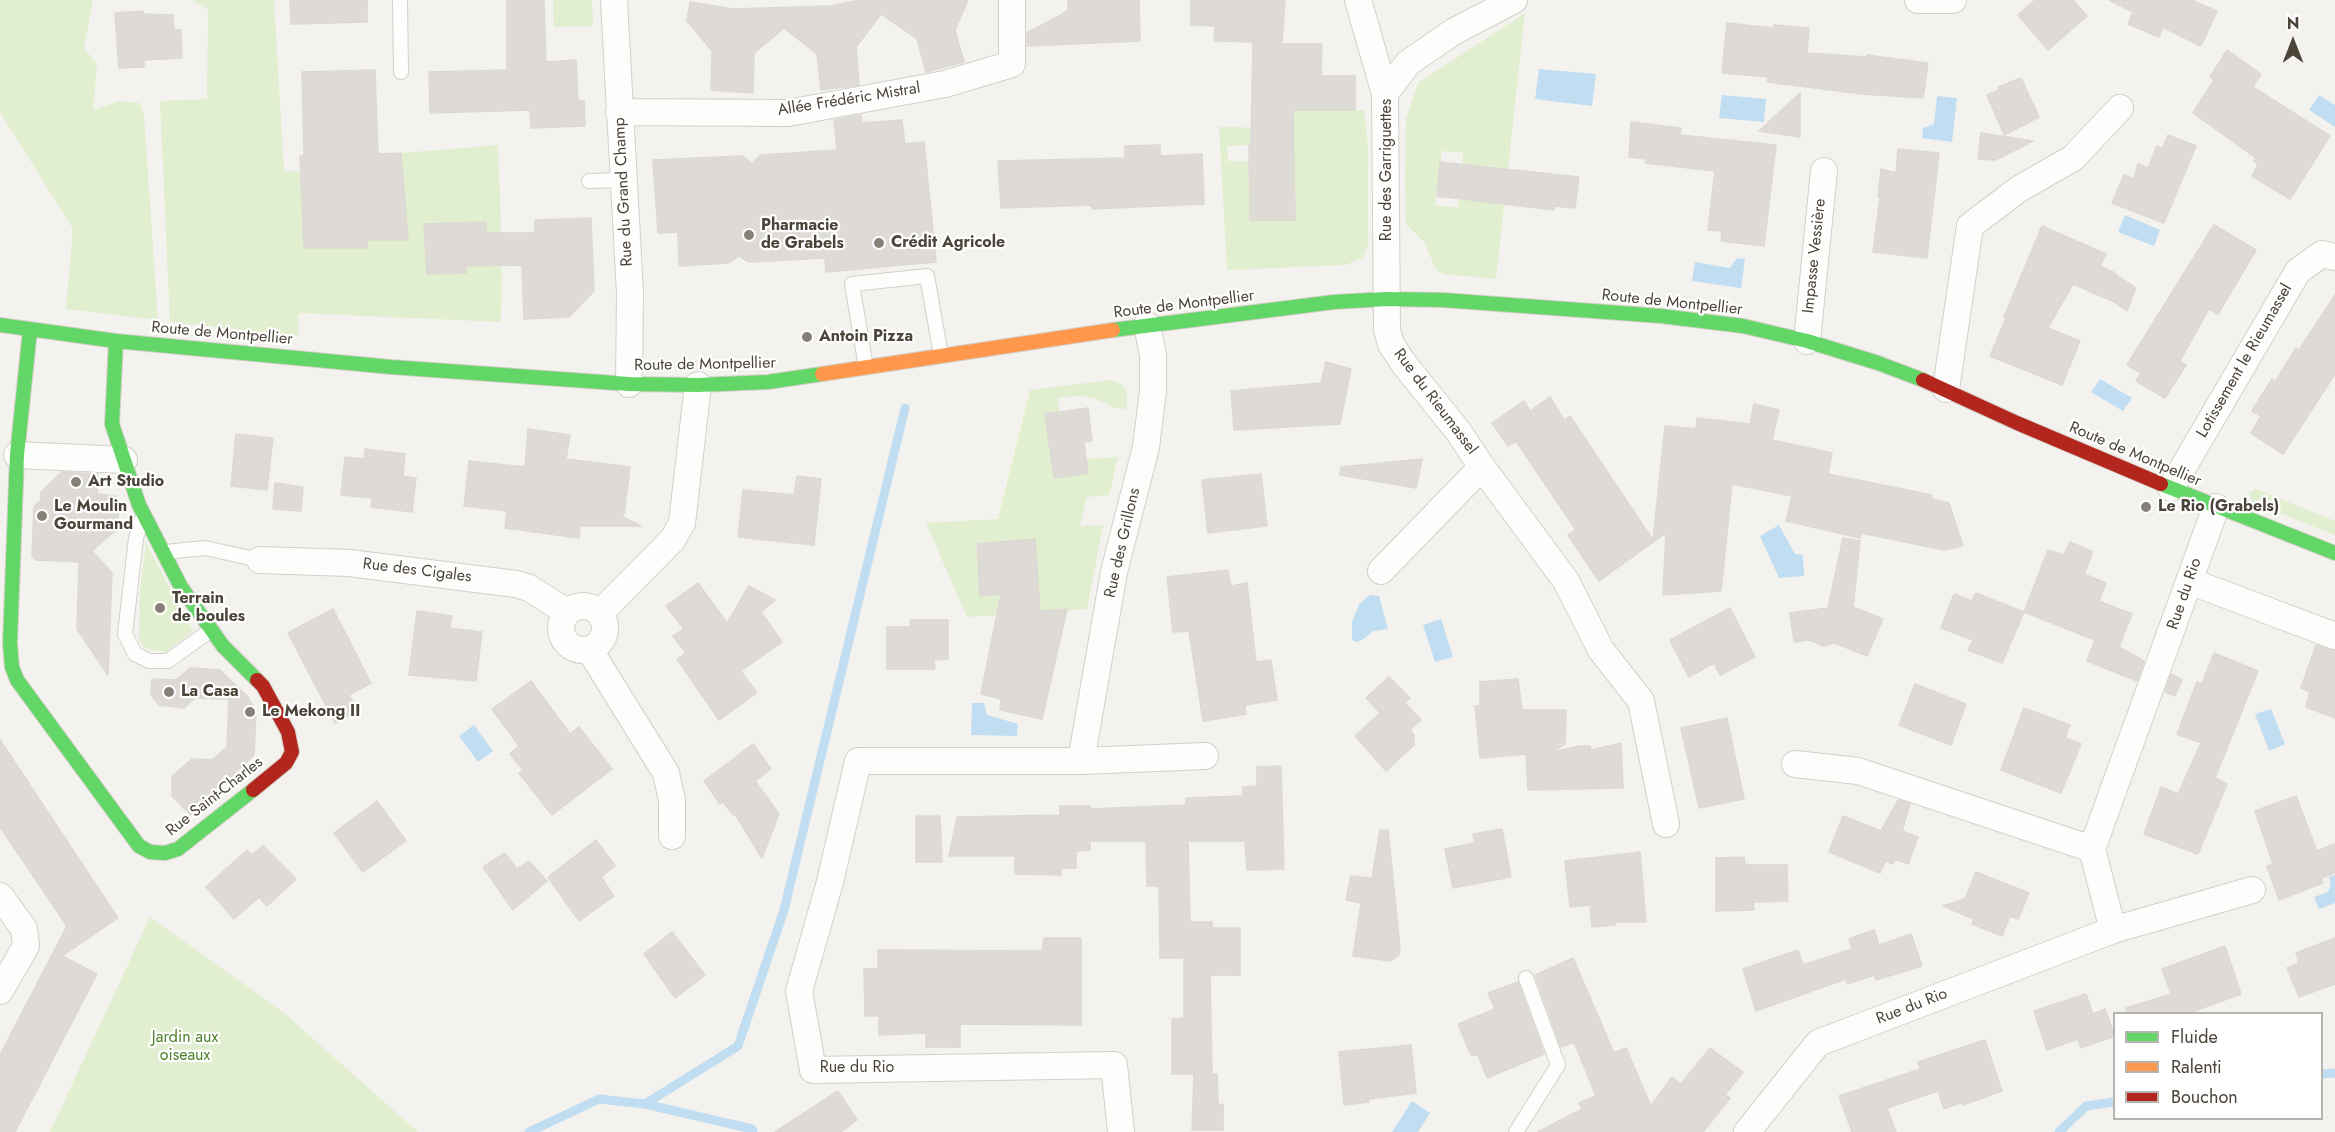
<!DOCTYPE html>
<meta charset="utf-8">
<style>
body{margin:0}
#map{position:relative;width:2335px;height:1132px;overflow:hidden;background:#f4f2ee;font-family:Jost,sans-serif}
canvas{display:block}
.legend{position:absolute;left:2113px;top:1012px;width:210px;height:108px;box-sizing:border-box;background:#fff;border:2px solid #b7b4b0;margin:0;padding:8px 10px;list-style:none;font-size:18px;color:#4b4439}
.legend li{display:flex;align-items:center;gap:12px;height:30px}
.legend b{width:30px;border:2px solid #b7b4b0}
.north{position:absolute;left:2263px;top:12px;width:60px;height:60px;-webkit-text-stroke:4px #fff;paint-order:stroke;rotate:0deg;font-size:16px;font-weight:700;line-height:24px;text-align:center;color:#4b4439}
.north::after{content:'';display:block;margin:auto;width:21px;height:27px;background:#4b4439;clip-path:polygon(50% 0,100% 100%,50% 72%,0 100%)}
</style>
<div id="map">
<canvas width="2335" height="1132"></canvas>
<ul class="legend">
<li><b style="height:8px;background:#63d668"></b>Fluide</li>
<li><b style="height:8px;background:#ff974d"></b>Ralenti</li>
<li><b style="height:8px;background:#b3261e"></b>Bouchon</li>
</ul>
<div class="north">N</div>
</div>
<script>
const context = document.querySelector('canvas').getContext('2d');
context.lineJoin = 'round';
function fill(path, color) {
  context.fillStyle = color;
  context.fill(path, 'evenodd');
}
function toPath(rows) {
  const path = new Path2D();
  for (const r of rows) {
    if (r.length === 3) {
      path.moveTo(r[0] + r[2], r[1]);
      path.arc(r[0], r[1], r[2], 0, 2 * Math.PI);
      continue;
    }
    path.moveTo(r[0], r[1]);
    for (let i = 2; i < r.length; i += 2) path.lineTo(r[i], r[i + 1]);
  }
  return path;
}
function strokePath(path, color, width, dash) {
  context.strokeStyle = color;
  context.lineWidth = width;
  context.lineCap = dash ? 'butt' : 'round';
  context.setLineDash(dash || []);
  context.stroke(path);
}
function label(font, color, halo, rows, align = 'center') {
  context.font = font + ' Jost,sans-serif';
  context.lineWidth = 4.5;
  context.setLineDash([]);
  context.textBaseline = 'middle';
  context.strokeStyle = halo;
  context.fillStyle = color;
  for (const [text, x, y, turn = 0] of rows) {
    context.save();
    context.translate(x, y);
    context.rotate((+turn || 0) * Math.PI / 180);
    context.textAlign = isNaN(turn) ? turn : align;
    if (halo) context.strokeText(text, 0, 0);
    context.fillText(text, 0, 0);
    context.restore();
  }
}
const green = toPath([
 [0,0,93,0,84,48,97,64,93,110,119,101,140,103,144,115,158,320,66,309,73,229,0,112],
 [192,0,274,0,284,171,402,173,401,153,498,145,502,255,501,322,299,313,298,336,170,322,160,101,207,99,208,10],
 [302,201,367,240,367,248],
 [553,0,592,0,593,26,554,27],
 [1525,13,1496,279,1443,274,1436,269,1424,242,1406,224,1405,182,1406,119,1418,83],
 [1442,151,1463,153,1462,164,1494,167,1491,202,1459,198,1458,208,1435,205],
 [1283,110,1364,110,1368,145,1368,244,1363,258,1345,265,1227,270,1219,127,1283,128],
 [1249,145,1249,161,1228,161,1227,146],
 [1111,380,1121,384,1127,392,1127,409,1114,408,1094,398,1080,396,1058,398,1059,412,1045,414,1054,478,1088,473,1087,459,1118,457,1109,495,1087,497,1080,526,1103,525,1087,609,967,617,926,523,998,519,1030,390],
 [1035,539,1038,590,980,595,976,544],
 [2256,489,2335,521,2335,535,2252,502,2249,493],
 [146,543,193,631,166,652,146,649,139,641,140,590],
 [150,917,283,1012,418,1132,50,1132]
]);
const water = toPath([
 [1539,69,1596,74,1592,106,1535,99],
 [1722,95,1766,99,1764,122,1719,118],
 [2319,95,2335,105,2335,127,2309,110],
 [1937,96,1957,98,1952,142,1922,138,1923,128,1934,124],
 [2125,215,2160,230,2154,246,2118,232],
 [1737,258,1745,259,1741,288,1692,281,1695,262,1730,268],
 [2100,379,2132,398,2123,411,2091,392],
 [1779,525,1795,554,1803,555,1804,576,1779,578,1760,536],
 [1370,595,1379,596,1388,629,1373,631,1365,638,1357,642,1352,640,1352,621,1360,603],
 [1441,619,1453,657,1435,662,1423,625],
 [972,703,984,703,987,715,1018,724,1017,736,971,735],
 [2271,709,2285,744,2269,751,2255,714],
 [474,725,493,751,478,762,459,736],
 [2335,875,2335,903,2319,909,2314,897,2328,892,2331,885,2329,877],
 [1412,1101,1430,1113,1418,1132,1392,1132]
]);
const stream = toPath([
 [2322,1074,2335,1073],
 [645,1104,738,1046,784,910,905,408],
 [529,1132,599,1099,645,1104,752,1129,753,1132],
 [2059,1132,2086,1106,2114,1102]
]);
const building = toPath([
 [290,0,367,0,367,22,291,24,290,0],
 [507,0,544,0,546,62,576,60,578,101,584,101,585,126,531,128,530,110,430,113,429,72,507,70,507,0],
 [860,0,968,0,955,30,964,62,926,72,917,39,881,14,856,47,859,85,821,90,817,54,784,28,754,53,753,93,711,90,712,51,687,21,690,2,733,9,830,6,860,0],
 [1068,0,1139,0,1140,41,1027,46,1027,33,1068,11,1068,0],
 [1191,0,1285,0,1282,44,1322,44,1321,76,1355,76,1355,110,1293,110,1295,220,1250,220,1249,145,1251,145,1253,42,1214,41,1215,26,1191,25,1191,0],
 [2035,0,2073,0,2087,16,2048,50,2018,15,2035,0],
 [2109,0,2191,0,2217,11,2201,46,2163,27,2159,37,2128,24,2133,12,2109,0],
 [143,11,143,14,173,15,174,30,181,30,182,58,144,60,144,67,119,68,115,13,143,11],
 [1727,23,1773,28,1774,25,1809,28,1807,53,1867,57,1867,55,1928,63,1923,98,1862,94,1767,82,1768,77,1722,73,1727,23],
 [2227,50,2261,74,2253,87,2330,136,2290,199,2252,176,2258,165,2254,161,2256,158,2193,113,2214,80,2210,77,2227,50],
 [375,70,378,154,401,153,408,240,367,240,367,248,304,248,300,156,304,156,302,72,375,70],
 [2021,78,2039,117,2004,135,1987,95,1999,90,1998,87,2021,78],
 [1800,93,1800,137,1759,131,1800,93],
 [861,115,862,123,902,120,905,144,924,142,936,262,826,272,825,258,749,262,739,256,728,263,679,266,678,232,658,233,653,160,742,156,752,163,761,155,837,150,834,120,861,115],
 [1631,122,1681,128,1680,135,1776,145,1764,246,1721,241,1722,231,1708,230,1715,171,1645,163,1646,159,1629,157,1631,122],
 [1981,133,2033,141,1995,160,1978,159,1981,133],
 [2168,135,2196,146,2164,223,2112,203,2124,175,2134,179,2138,164,2148,168,2157,146,2162,149,2168,135],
 [1160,145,1160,156,1202,154,1204,204,1092,209,1092,205,1001,208,998,161,1125,158,1125,146,1160,145],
 [1898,149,1939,153,1927,258,1873,252,1880,197,1878,197,1881,169,1896,173,1898,149],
 [1440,162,1579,177,1575,208,1554,206,1554,210,1437,196,1440,162],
 [591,218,594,291,569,317,524,319,522,265,466,266,466,273,427,274,424,224,486,222,486,233,535,233,535,220,591,218],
 [2214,225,2256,250,2218,314,2209,309,2180,361,2186,365,2165,398,2136,381,2141,373,2127,365,2214,225],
 [2042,226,2106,254,2100,266,2115,273,2115,274,2136,288,2127,311,2114,302,2073,284,2048,328,2080,341,2062,385,1990,356,2006,318,2004,317,2042,226],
 [2335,295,2335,374,2283,454,2251,433,2261,416,2252,411,2272,379,2275,382,2296,348,2299,350,2335,295],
 [1326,362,1351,369,1340,424,1234,430,1231,391,1321,383,1326,362],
 [1550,397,1564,420,1570,416,1653,540,1665,426,1696,429,1697,418,1750,424,1754,404,1779,410,1772,440,1832,453,1828,474,1932,495,1931,499,1949,503,1963,546,1944,550,1861,533,1860,538,1786,521,1792,496,1732,484,1721,591,1663,595,1666,533,1599,581,1568,535,1576,530,1516,441,1508,446,1492,423,1524,401,1530,411,1550,397],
 [1088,408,1092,441,1084,442,1088,473,1054,478,1045,414,1088,408],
 [528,429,570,435,566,459,630,467,624,514,621,516,641,526,580,526,579,538,505,528,507,511,464,506,469,461,525,467,528,429],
 [236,434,273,438,267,490,231,486,236,434],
 [365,449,405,454,403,476,416,478,412,512,371,507,372,498,341,495,345,457,364,459,365,449],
 [1422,459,1416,488,1340,475,1341,467,1422,459],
 [62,472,98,474,97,494,116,496,119,503,117,529,92,551,112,573,108,675,77,629,79,562,36,560,32,557,34,506,41,500,41,492,62,472],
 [1261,474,1267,526,1208,533,1202,480,1261,474],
 [797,476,821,479,814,545,738,537,743,490,794,495,797,476],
 [275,483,303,487,301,511,273,509,275,483],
 [1843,538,1860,541,1853,607,1883,619,1867,656,1835,643,1823,646,1810,640,1794,642,1790,613,1828,608,1843,538],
 [1035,539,1040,611,1067,609,1042,719,1000,710,1001,699,981,694,1001,594,980,596,977,544,1035,539],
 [2070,542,2093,552,2084,574,2106,583,2099,601,2132,614,2119,647,2144,661,2137,681,2087,661,2095,640,2024,612,2048,550,2064,555,2070,542],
 [1228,570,1231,586,1247,583,1256,662,1271,660,1277,700,1245,705,1246,714,1203,721,1189,631,1173,632,1167,577,1228,570],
 [698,583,727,623,749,586,775,600,761,612,782,642,741,671,757,693,719,720,677,659,686,653,673,636,684,629,666,606,698,583],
 [1976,593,2024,612,2002,663,1968,650,1973,640,1941,628,1954,594,1972,601,1976,593],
 [1730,608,1755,657,1720,675,1714,663,1689,677,1670,640,1730,608],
 [333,609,371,683,349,695,358,711,335,723,288,633,333,609],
 [417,611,452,616,450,628,482,632,476,681,409,675,417,611],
 [910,620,948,620,948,659,934,660,935,669,887,669,887,627,910,627,910,620],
 [2316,645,2335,651,2335,718,2306,707,2310,692,2301,688,2316,645],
 [2214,653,2258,671,2215,778,2227,784,2198,854,2144,834,2161,787,2178,794,2201,743,2177,734,2197,682,2202,684,2214,653],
 [190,668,220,670,248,697,256,712,254,755,191,815,172,796,172,776,192,759,212,760,227,747,229,699,195,698,184,708,159,705,151,695,152,679,176,680,190,668],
 [2171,674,2182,680,2175,696,2165,692,2171,674],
 [1389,677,1410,698,1405,703,1421,720,1410,730,1414,735,1414,745,1386,771,1355,736,1380,713,1366,698,1389,677],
 [1518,679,1522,710,1566,710,1565,744,1551,752,1580,746,1590,746,1591,750,1621,743,1623,788,1528,790,1526,754,1480,758,1475,706,1480,706,1480,682,1518,679],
 [531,681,570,734,579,727,612,769,552,815,519,773,523,770,510,754,519,746,492,709,531,681],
 [1915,684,1966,704,1951,745,1899,725,1915,684],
 [2024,708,2070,725,2065,738,2081,744,2061,793,2001,770,2024,708],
 [1727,718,1744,799,1699,808,1681,728,1727,718],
 [0,740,118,918,62,956,97,974,15,1132,0,1132,0,1055,67,926,0,827,0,740],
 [753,744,771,769,755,781,779,814,762,858,735,814,733,815,723,802,720,804,704,781,753,744],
 [1281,766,1284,869,1247,870,1245,841,1188,841,1190,922,1212,922,1212,928,1240,928,1240,975,1210,975,1212,1074,1217,1074,1218,1105,1223,1104,1223,1130,1192,1130,1194,1074,1172,1074,1172,1019,1184,1018,1184,958,1160,958,1159,886,1147,886,1146,841,1090,841,1090,850,1076,851,1076,868,1061,868,1061,875,1015,874,1015,856,949,856,957,817,1060,815,1060,806,1090,806,1090,809,1186,805,1186,798,1243,796,1243,787,1257,786,1257,767,1281,766],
 [2296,796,2317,851,2335,844,2335,873,2321,878,2323,883,2279,900,2267,866,2273,864,2255,811,2296,796],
 [1898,800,1910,804,1902,831,1918,837,1908,864,1895,859,1893,864,1886,861,1880,873,1829,852,1843,816,1881,831,1898,800],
 [377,801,406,841,363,872,334,833,377,801],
 [916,816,940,816,942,862,916,862,916,816],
 [1502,829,1511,877,1453,888,1445,849,1475,843,1473,834,1502,829],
 [1380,830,1388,830,1400,947,1399,955,1391,961,1353,956,1361,903,1346,900,1351,876,1372,878,1380,830],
 [596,840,615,866,601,877,614,896,579,921,548,877,596,840],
 [263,846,296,879,267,906,259,897,234,919,206,887,247,850,252,855,263,846],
 [1640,852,1646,922,1615,922,1615,925,1592,927,1590,905,1570,907,1565,861,1640,852],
 [505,853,517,869,529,861,547,881,513,910,483,867,505,853],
 [1744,857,1745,865,1787,865,1788,901,1753,902,1754,910,1716,911,1716,858,1744,857],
 [1976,872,2029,893,2018,919,2010,916,2002,936,1972,924,1974,919,1943,906,1965,899,1976,872],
 [1874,930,1879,945,1911,934,1922,966,1876,980,1874,975,1847,984,1846,979,1756,1011,1743,969,1798,950,1803,965,1852,949,1849,939,1874,930],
 [672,932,705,975,675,998,644,954,672,932],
 [1044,938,1081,938,1081,1025,960,1024,960,1047,926,1047,926,1033,879,1035,879,1016,865,1016,864,969,878,969,878,950,1042,951,1044,938],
 [2335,938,2335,984,2299,997,2287,968,2299,963,2296,953,2335,938],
 [2225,946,2241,994,2186,1014,2127,1014,2126,1008,2171,994,2162,969,2225,946],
 [1573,958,1614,1053,1626,1048,1651,1106,1672,1077,1681,1084,1710,1048,1743,1072,1725,1095,1730,1098,1703,1132,1538,1132,1582,1109,1579,1103,1596,1096,1574,1042,1561,1047,1535,975,1573,958],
 [1518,982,1544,1054,1487,1078,1478,1055,1471,1055,1458,1024,1495,1009,1488,993,1518,982],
 [2086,994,2093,1014,2105,1009,2115,1036,2081,1048,2078,1039,2047,1050,2034,1011,2086,994],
 [1985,1040,2002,1091,1963,1105,1962,1102,1944,1109,1938,1091,1887,1108,1896,1132,1852,1132,1839,1096,1920,1069,1918,1062,1985,1040],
 [1411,1045,1416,1093,1369,1099,1369,1102,1344,1105,1339,1052,1411,1045],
 [838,1091,857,1120,841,1132,775,1132,838,1091]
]);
const lane = toPath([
 [400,0,401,72],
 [589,181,623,180],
 [866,367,852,284,927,276,941,355],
 [142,519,136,538,125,634,135,654,149,661,168,661,211,630],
 [165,552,205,548,260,560],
 [1516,1132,1558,1065,1526,978]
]);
const street = toPath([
 [614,0,630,293,629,384],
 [1358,0,1385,94],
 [1918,0,1953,0],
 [619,112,788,113,945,84,1012,64,1012,0],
 [1807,341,1824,171],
 [1946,389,1970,226,2019,189,2073,158,2120,108],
 [17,455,124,460],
 [1482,467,1566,581,1601,650,1641,701,1666,824],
 [2171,488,2298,271,2322,254,2335,257],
 [260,560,349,563,516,584,529,588,567,612],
 [1381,571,1482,467,1458,431,1404,364,1391,344,1387,330,1385,94,1408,63,1453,32,1514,0],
 [2189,581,2335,636],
 [583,628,22],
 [600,613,673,539,682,523,698,385],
 [589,649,666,773,672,800,672,836],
 [1081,761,1114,572,1146,447,1153,391,1153,355,1147,325],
 [1795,764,1858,771,2092,849],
 [0,896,24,929,26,946,0,991],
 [2113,930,2092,849,2216,507],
 [1121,1132,1114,1065,813,1070,799,991,830,882,858,761,1081,761,1205,756],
 [1747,1132,1818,1043,2113,930,2252,890]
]);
const fast = toPath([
 [0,325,116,341,391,367,629,384,698,385,768,382,822,374],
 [30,330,17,455,10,643,12,667,17,680,139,846,150,852,165,853,178,849,253,790],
 [1113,330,1334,302,1387,299,1443,300,1661,316,1743,326,1807,341,1878,363,1923,380],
 [116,341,112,424,139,505,181,587,223,646,257,680],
 [2161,484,2335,553]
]);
const slow = toPath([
 [822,374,1113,330]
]);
const jam = toPath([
 [1923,380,2017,423,2161,484],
 [253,790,286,763,292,752,288,732,263,686,257,680]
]);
const markers = [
 [749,235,6,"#868178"],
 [879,243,6,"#868178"],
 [807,337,6,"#868178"],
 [76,482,6,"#868178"],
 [2146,507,6,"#868178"],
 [42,516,6,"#868178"],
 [160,608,6,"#868178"],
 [169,692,6,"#868178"],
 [250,712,6,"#868178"]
];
const streetNames = [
 ["Allée Frédéric Mistral",849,100,-9],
 ["Rue des Garriguettes",1387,170,-90],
 ["Rue du Grand Champ",624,192,-93],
 ["Impasse Vessière",1815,256,-84],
 ["Route de Montpellier",1672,303,6],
 ["Route de Montpellier",1184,305,-7],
 ["Route de Montpellier",222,334,5],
 ["Lotissement le Rieumassel",2245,361,-60],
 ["Route de Montpellier",705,365,-1],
 ["Rue du Rieumassel",1435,402,53],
 ["Route de Montpellier",2135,455,23],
 ["Rue des Grillons",1123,543,-77],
 ["Rue des Cigales",417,571,7],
 ["Rue du Rio",2185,594,-71],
 ["Rue Saint-Charles",215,797,-38],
 ["Rue du Rio",1912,1007,-21],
 ["Rue du Rio",857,1068]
];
const poiNames = [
 ["Pharmacie",761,226],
 ["de Grabels",761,244],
 ["Crédit Agricole",891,243],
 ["Antoin Pizza",819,337],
 ["Art Studio",88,482],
 ["Le Moulin",54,507],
 ["Gourmand",54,525],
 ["Le Rio (Grabels)",2158,507],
 ["Terrain",172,599],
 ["de boules",172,617],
 ["La Casa",181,692],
 ["Le Mekong II",262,712]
];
const parkNames = [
 ["Jardin aux",185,1038],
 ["oiseaux",185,1056]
];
fill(green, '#e1eecf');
fill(water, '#c0ddf1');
strokePath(stream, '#c0ddf1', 9);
fill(building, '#dedbd6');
strokePath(building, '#dcd9d4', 1.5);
strokePath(lane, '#d2d0cb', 16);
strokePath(street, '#d2d0cb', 28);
strokePath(fast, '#d3cfc5', 16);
strokePath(slow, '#d3cfc5', 16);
strokePath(jam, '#d3cfc5', 16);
strokePath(lane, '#fdfdfc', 14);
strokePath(street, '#fdfdfc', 26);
strokePath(fast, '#63d668', 14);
strokePath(slow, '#ff974d', 14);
strokePath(jam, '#b3261e', 14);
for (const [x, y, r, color] of markers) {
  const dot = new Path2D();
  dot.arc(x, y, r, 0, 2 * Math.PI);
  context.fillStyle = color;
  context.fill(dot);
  strokePath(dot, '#fff', 2);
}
label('16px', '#4b4439', '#fff', streetNames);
label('bold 16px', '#4b4439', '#fff', poiNames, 'left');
label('16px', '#4a7f2a', '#fff', parkNames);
</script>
